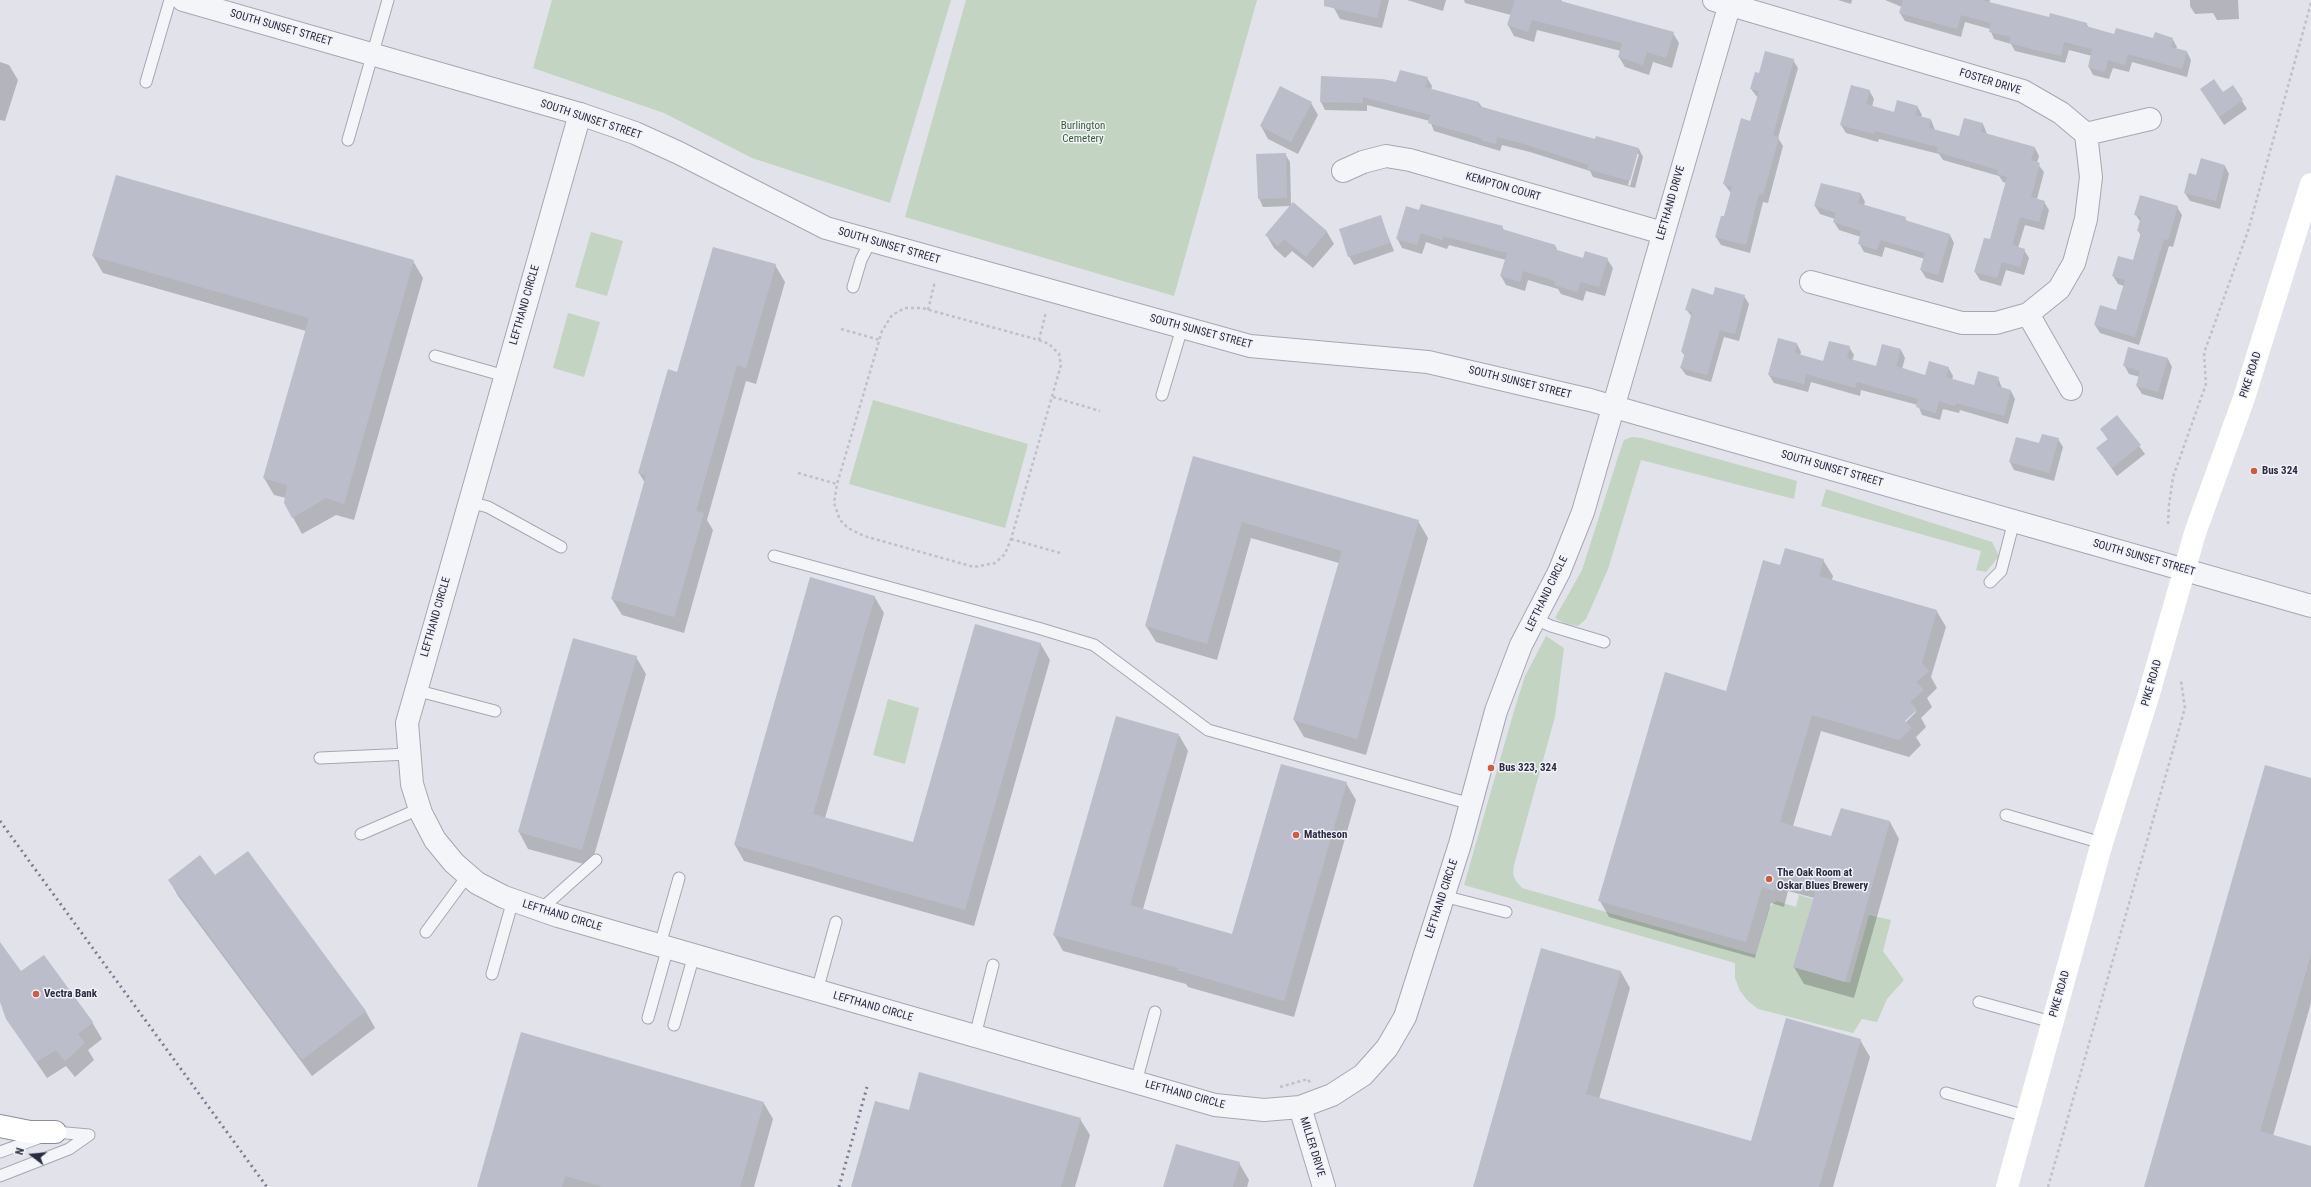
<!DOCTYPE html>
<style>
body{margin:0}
#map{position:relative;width:2311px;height:1187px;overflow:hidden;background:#e1e2ea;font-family:"Roboto Condensed",sans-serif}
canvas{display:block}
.north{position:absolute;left:12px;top:1135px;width:40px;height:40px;-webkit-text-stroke:3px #f1f2f7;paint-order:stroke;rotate:286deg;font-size:11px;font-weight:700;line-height:16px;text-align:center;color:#2a2b42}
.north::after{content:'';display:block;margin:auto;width:14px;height:18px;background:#2a2b42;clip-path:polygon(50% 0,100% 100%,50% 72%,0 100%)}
</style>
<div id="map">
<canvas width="2311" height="1187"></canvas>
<div class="north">N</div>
</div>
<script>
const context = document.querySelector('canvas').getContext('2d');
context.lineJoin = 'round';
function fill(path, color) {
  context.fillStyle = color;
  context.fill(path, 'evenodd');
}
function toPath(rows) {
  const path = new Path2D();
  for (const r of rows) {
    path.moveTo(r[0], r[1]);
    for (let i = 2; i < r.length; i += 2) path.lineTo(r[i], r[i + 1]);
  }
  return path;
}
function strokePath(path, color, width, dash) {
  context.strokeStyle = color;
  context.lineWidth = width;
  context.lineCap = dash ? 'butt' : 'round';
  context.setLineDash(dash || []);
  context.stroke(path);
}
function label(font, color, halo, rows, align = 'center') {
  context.font = font + ' "Roboto Condensed",sans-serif';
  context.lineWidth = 3;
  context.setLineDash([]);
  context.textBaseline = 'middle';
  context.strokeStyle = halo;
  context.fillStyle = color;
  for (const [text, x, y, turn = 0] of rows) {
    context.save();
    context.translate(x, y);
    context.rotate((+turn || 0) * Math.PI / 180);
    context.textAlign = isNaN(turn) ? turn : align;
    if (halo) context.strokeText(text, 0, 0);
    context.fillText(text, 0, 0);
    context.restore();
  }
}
const green = toPath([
 [552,0,951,0,890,203,752,158,664,113,533,68],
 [966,0,1257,0,1174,296,905,217],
 [591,232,623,241,607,296,575,287],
 [568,313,600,322,584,377,553,368],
 [873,400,1028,444,1005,528,849,484],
 [1632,437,1642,438,1797,481,1794,499,1641,460,1608,569,1591,608,1586,619,1578,626,1566,624,1555,618,1582,570,1620,451,1624,440],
 [1826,489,1992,542,1999,556,1986,572,1976,570,1981,551,1821,506],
 [1546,636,1564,648,1555,717,1514,865,1513,874,1516,881,1522,888,1756,955,1769,908,1776,901,1796,907,1799,895,1813,899,1794,967,1850,983,1869,915,1891,920,1883,951,1904,980,1887,999,1877,1022,1862,1019,1853,1033,1758,1009,1748,1001,1740,991,1735,978,1735,963,1464,885,1514,711,1525,676],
 [888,699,919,708,905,764,873,755]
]);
const shadow = toPath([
 [1325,0,1389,0,1382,28,1340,19,1334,8],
 [1407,0,1446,0,1443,11],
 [1464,0,1561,0,1563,3,1673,33,1679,43,1672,68,1653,62,1649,75,1625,67,1619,57,1621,51,1537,30,1534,42,1514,36,1508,25,1511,15,1465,3],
 [1838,0,1852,0,1851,4],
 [1885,0,1990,0,1989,3,2049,18,2086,23,2089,28,2115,36,2154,39,2172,38,2177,47,2176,49,2187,52,2191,60,2187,77,2132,62,2129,72,2113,68,2109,79,2093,75,2089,67,2092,56,2069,50,2065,63,2015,51,2011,44,1994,39,1990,29,1965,22,1961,37,1905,21,1900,13,1902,7],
 [2190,0,2238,0,2239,19,2217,20,2213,13,2195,14,2190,6],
 [1793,60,1798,68,1778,138,1783,146,1768,203,1763,202,1750,253,1721,245,1716,237,1725,217,1731,193,1724,184,1751,122,1758,98,1751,89,1760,74],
 [0,62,9,65,18,80,5,121,0,120],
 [1427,78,1432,86,1431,90,1479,103,1482,107,1596,141,1639,149,1643,157,1635,188,1593,177,1590,171,1530,152,1502,145,1500,151,1434,131,1430,121,1367,105,1367,111,1325,110,1321,102],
 [1637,154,1639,154,1630,186,1628,185],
 [2233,87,2247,109,2224,125,2206,97,2223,93],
 [1869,90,1874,99,1872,107,1895,113,1917,106,1922,115,1921,117,1931,120,1935,130,1960,138,1965,119,1983,124,1987,134,2035,148,2039,156,2037,163,2044,172,2037,199,2044,202,2049,210,2044,230,2025,225,2018,248,2024,250,2029,258,2024,275,2006,270,2001,286,1980,280,1975,272,1990,240,2006,183,2003,182,1999,176,1943,160,1939,154,1879,139,1878,142,1846,133,1841,125],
 [1311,103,1318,115,1298,154,1268,139,1261,126],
 [1285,154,1290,162,1291,206,1263,207,1259,198],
 [2225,166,2229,174,2220,209,2190,201,2185,193,2197,176],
 [1861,194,1865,202,1864,205,1905,218,1907,222,1950,235,1954,243,1943,283,1926,278,1921,270,1925,259,1885,247,1882,257,1864,252,1859,243,1861,237,1839,230,1834,222,1835,219,1820,214,1815,206],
 [1294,204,1327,232,1334,244,1313,268,1292,251,1285,258,1274,248,1267,236],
 [2177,207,2182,215,2173,247,2169,246,2139,345,2100,333,2095,325,2117,311,2124,286,2118,284,2113,276,2133,261,2141,235,2138,231,2141,223,2136,215],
 [1407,208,1502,227,1504,230,1555,245,1558,252,1584,259,1607,259,1613,268,1605,296,1586,291,1583,301,1561,294,1558,289,1528,280,1525,291,1506,285,1501,276,1506,260,1449,245,1447,249,1426,242,1422,254,1402,248,1397,238],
 [1380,216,1394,251,1354,265,1349,256],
 [93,256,413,261,423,278,354,520,336,515,302,534,285,503,286,498,274,495,264,478,306,331,103,273],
 [775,265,785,282,756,384,746,381,707,520,713,530,684,633,622,615,612,599,645,483,639,473,678,373],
 [1714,296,1744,296,1749,304,1739,341,1724,337,1711,382,1686,375,1681,368,1685,356,1682,352,1692,317,1686,309],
 [1797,344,1801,352,1800,356,1824,362,1849,347,1854,355,1852,361,1876,367,1901,350,1905,358,1902,369,1926,376,1948,367,1953,376,1952,380,1975,386,1998,378,2002,388,2011,391,2015,399,2008,424,1960,410,1959,413,1943,409,1940,420,1922,415,1918,405,1861,390,1860,396,1811,382,1808,392,1774,383,1769,375],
 [2168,359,2172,367,2163,400,2142,394,2137,386,2140,377,2129,374,2124,365],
 [2117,416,2145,454,2117,476,2097,448,2108,440,2101,429],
 [2016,438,2040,445,2058,439,2063,447,2054,481,2014,470,2010,462],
 [1194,457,1418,521,1428,538,1366,755,1304,737,1294,720,1339,563,1251,538,1217,660,1156,642,1146,626],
 [1823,560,1833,576,1832,580,1936,610,1946,627,1931,677,1937,688,1927,698,1932,707,1921,718,1926,727,1916,737,1921,745,1909,757,1821,731,1793,826,1832,837,1842,809,1890,822,1899,839,1854,998,1804,984,1794,967,1814,898,1788,891,1784,907,1771,903,1755,958,1609,917,1600,901,1726,692,1780,566],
 [1916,709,1916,712,1902,726,1901,724],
 [874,596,884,613,825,818,914,844,1040,643,1050,660,974,926,744,861,735,845],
 [636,657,646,674,591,866,528,849,519,832],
 [1179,735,1188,751,1143,909,1233,935,1346,783,1356,800,1294,1017,1188,987,1186,984,1063,951,1054,935],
 [2311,779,2311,1003,2273,1136,2311,1147,2311,1187,2145,1187],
 [247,853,366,1012,375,1028,312,1076,178,896,169,880,215,877],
 [0,944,20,972,92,1022,102,1039,88,1050,94,1060,75,1077,66,1066,47,1078,7,1019,0,999],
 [1542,950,1621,972,1630,988,1599,1099,1751,1142,1860,1040,1870,1057,1833,1187,1474,1187],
 [763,1102,773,1119,754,1187,478,1187],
 [909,1112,1080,1119,1090,1135,1075,1187,852,1187],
 [1239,1163,1249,1180,1247,1187,1164,1187]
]);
const building = toPath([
 [1324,0,1381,0,1377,18,1324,6],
 [1515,0,1557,0,1674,32,1666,58,1647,52,1643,65,1618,57,1622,43,1532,20,1528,32,1507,25],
 [1903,0,1981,0,2049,17,2050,13,2087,23,2086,26,2114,34,2116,28,2153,38,2155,32,2173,38,2171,47,2187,51,2182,69,2128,54,2125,65,2108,60,2105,72,2088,67,2092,49,2064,42,2061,56,2028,48,2009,43,2011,37,1989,32,1991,23,1961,15,1957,29,1899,13],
 [1765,51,1794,59,1773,135,1779,137,1763,195,1759,194,1746,245,1715,237,1721,216,1724,216,1732,187,1723,184,1741,118,1750,121,1759,91,1750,89,1755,72,1759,73],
 [1400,70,1428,77,1425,87,1479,102,1478,106,1595,139,1596,136,1639,148,1630,181,1587,169,1589,165,1524,144,1497,137,1496,144,1481,140,1481,138,1428,123,1430,115,1363,97,1363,103,1320,102,1321,76,1383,79,1396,82],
 [2214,79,2223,92,2233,85,2243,100,2219,117,2200,89],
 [1851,85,1870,90,1866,104,1894,112,1897,100,1918,106,1915,115,1931,119,1929,128,1959,136,1964,118,1983,123,1981,132,2035,147,2031,160,2040,163,2031,197,2045,201,2039,222,2020,217,2012,245,2025,249,2020,267,2002,262,1997,278,1974,272,1984,238,1990,239,2007,177,1997,174,1998,170,1937,152,1938,147,1875,131,1874,134,1840,125],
 [1280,86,1312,102,1291,142,1260,126],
 [1286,153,1287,198,1258,199,1256,154],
 [2201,158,2225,165,2216,201,2184,193,2189,173,2196,175],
 [116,175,414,260,344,504,326,498,292,518,284,503,287,485,263,478,309,318,92,256],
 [1821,183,1861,193,1858,203,1906,217,1905,220,1950,234,1938,275,1920,270,1925,253,1881,240,1877,250,1858,244,1861,231,1833,222,1836,213,1814,206],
 [2140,195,2178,206,2168,240,2164,239,2135,337,2094,325,2100,305,2116,310,2125,280,2112,276,2118,256,2133,260,2141,232,2137,231,2141,217,2134,215],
 [1293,202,1327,231,1306,257,1284,239,1278,246,1265,235],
 [1421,204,1503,226,1502,229,1555,245,1554,249,1583,258,1585,251,1608,258,1599,287,1581,282,1577,292,1554,285,1555,281,1523,271,1520,282,1500,276,1507,253,1443,236,1442,240,1421,233,1417,245,1396,239,1406,206,1419,210],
 [1381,215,1390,243,1348,257,1339,229],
 [713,247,776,264,746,368,737,365,696,511,704,513,674,617,611,599,646,475,638,473,668,369,677,372],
 [1715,287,1745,295,1735,334,1720,330,1707,375,1680,368,1685,353,1681,352,1692,312,1685,310,1692,288,1713,295],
 [1778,338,1797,343,1795,353,1823,361,1829,341,1850,346,1847,358,1876,366,1882,344,1901,349,1896,366,1925,375,1929,361,1949,367,1946,377,1974,385,1978,371,1999,377,1997,386,2011,390,2004,416,1956,403,1955,406,1939,401,1936,413,1916,407,1918,399,1857,382,1855,388,1806,374,1804,384,1768,375],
 [2128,347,2168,358,2158,392,2136,386,2140,371,2123,366],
 [2117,415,2141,445,2112,468,2096,448,2108,439,2100,429],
 [2042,434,2059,438,2049,473,2009,462,2016,437,2039,443],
 [1193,456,1419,520,1357,739,1293,720,1342,551,1242,522,1207,644,1145,626],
 [1785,548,1824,559,1819,576,1937,610,1922,663,1929,671,1916,682,1924,690,1910,702,1917,710,1905,721,1912,728,1899,740,1812,715,1780,822,1831,836,1841,808,1890,821,1845,982,1793,967,1817,886,1779,875,1774,891,1762,887,1746,942,1598,901,1665,672,1726,691,1763,560,1780,565],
 [810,577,875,596,813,814,913,842,975,624,1041,643,965,910,734,845],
 [573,638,637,656,582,850,518,832],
 [1116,716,1179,734,1130,905,1232,934,1281,764,1347,782,1284,1001,1177,970,1178,968,1053,935],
 [2265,765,2311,778,2311,954,2260,1131,2311,1146,2311,1187,2144,1187],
 [248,851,366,1011,302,1060,168,880,200,855,215,875],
 [0,942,21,971,44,955,93,1022,78,1034,85,1043,65,1061,56,1050,36,1062,6,1019,0,1002],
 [1541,948,1621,971,1586,1094,1751,1141,1786,1018,1861,1039,1819,1187,1473,1187],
 [521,1032,764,1102,740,1187,604,1187,565,1176,562,1187,477,1187],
 [919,1072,1081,1118,1061,1187,851,1187,875,1101,909,1110],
 [1176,1144,1240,1162,1233,1187,1163,1187]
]);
const path = toPath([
 [928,310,935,281],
 [841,329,880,340],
 [1039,340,1049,344,1059,354,1061,365,1011,539,1005,554,995,563,974,567,864,536,848,528,840,520,834,503,837,484,882,331,892,315,905,308,922,308,1039,340,1046,312],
 [1053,397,1100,411],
 [798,473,837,484],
 [2168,524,2169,505,2173,477,2206,384,2204,353,2248,231,2311,3],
 [1011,539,1060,553],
 [1280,1087,1308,1079,1310,1083],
 [2048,1187,2185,708,2181,681]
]);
const service = toPath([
 [146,82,170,0],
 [348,140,388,0],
 [853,287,861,260,871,240],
 [435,356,505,376],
 [1162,395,1182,328],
 [469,502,488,507,561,547],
 [774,556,1038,628,1094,645,1208,730,1471,804],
 [1990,582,2001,571,2014,521],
 [1535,619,1551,626,1604,642],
 [415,690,495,711],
 [320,758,409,754],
 [2006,815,2102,843],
 [361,834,419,809],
 [1443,896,1506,912],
 [540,910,596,860],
 [426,932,468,875],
 [660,945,679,878],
 [492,974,513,900],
 [817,991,836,922],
 [1979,1002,2052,1022],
 [648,1018,668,947],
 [674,1025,694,955],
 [975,1036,993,965],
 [1136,1082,1155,1012],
 [1946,1093,2026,1116],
 [0,1152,55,1132,89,1135],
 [0,1176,69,1149,89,1135]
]);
const minor = toPath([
 [1714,0,2023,91,2061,113,2086,134,2091,177,2086,219,2074,263,2059,289,2028,314,1996,323,1962,323,1811,282],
 [580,114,407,723,412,784,421,813,435,840,454,863,477,883,504,897,558,916,1215,1105,1264,1110,1300,1107,1332,1095,1363,1075,1387,1048,1405,1017,1460,844,1496,711,1521,645,1559,572,1583,512,1731,0],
 [2086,134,2150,119],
 [1343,171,1363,162,1386,156,1410,160,1663,233],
 [2028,314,2071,389],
 [1300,1107,1324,1187]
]);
const tertiary = toPath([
 [183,0,580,114,635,133,679,153,826,228,1250,346,1428,362,1590,400,2311,606]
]);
const secondary = toPath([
 [2007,1187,2102,843,2148,697,2195,533,2244,398,2311,184]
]);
const trunk = toPath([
 [0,1126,30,1132,55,1132]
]);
const rail = toPath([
 [0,821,267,1187],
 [839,1187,867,1087]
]);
const markers = [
 [2254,471,4,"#ce5a47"],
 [1491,768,4,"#ce5a47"],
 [1296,835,4,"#ce5a47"],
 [1769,879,4,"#ce5a47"],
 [36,994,4,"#ce5a47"]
];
const streetNames = [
 ["SOUTH SUNSET STREET",281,28,16],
 ["FOSTER DRIVE",1990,82,17],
 ["SOUTH SUNSET STREET",591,120,18],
 ["KEMPTON COURT",1503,187,16],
 ["LEFTHAND DRIVE",1671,203,-74],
 ["SOUTH SUNSET STREET",889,246,16],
 ["LEFTHAND CIRCLE",525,305,-74],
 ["SOUTH SUNSET STREET",1201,332,15],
 ["PIKE ROAD",2251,375,-72],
 ["SOUTH SUNSET STREET",1520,383,14],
 ["SOUTH SUNSET STREET",1832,469,16],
 ["SOUTH SUNSET STREET",2144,558,16],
 ["LEFTHAND CIRCLE",1547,594,-64],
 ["LEFTHAND CIRCLE",436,617,-74],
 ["PIKE ROAD",2152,683,-74],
 ["LEFTHAND CIRCLE",1442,899,-72],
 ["LEFTHAND CIRCLE",562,916,17],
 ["PIKE ROAD",2060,994,-74],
 ["LEFTHAND CIRCLE",873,1007,16],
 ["LEFTHAND CIRCLE",1185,1095,15],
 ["MILLER DRIVE",1312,1147,73]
];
const parkNames = [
 ["Burlington",1083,126],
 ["Cemetery",1083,139]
];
const poiNames = [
 ["Bus 324",2262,471],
 ["Bus 323, 324",1499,768],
 ["Matheson",1304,835],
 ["The Oak Room at",1777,873],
 ["Oskar Blues Brewery",1777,886],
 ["Vectra Bank",44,994]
];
fill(green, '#c3d4c3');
fill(shadow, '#0003');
fill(building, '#bcbdca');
strokePath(service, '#a6a7b4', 13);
strokePath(minor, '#a6a7b4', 24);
strokePath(tertiary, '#a6a7b4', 24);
strokePath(trunk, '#898ba1', 24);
strokePath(path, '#bfc0c9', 2.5, [3, 3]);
strokePath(service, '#f4f5f8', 11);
strokePath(minor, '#f4f5f8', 22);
strokePath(tertiary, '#f4f5f8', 22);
strokePath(secondary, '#fff', 22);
strokePath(trunk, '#fff', 22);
strokePath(rail, '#7b7d94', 3, [2, 4]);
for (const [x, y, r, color] of markers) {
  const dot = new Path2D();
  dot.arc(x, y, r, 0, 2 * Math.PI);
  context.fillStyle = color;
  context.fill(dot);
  strokePath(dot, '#f1f2f7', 1.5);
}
label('11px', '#2a2b42', '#f1f2f7', streetNames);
label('11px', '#375e3b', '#f1f2f7', parkNames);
label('bold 11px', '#2a2b42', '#f1f2f7', poiNames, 'left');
</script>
